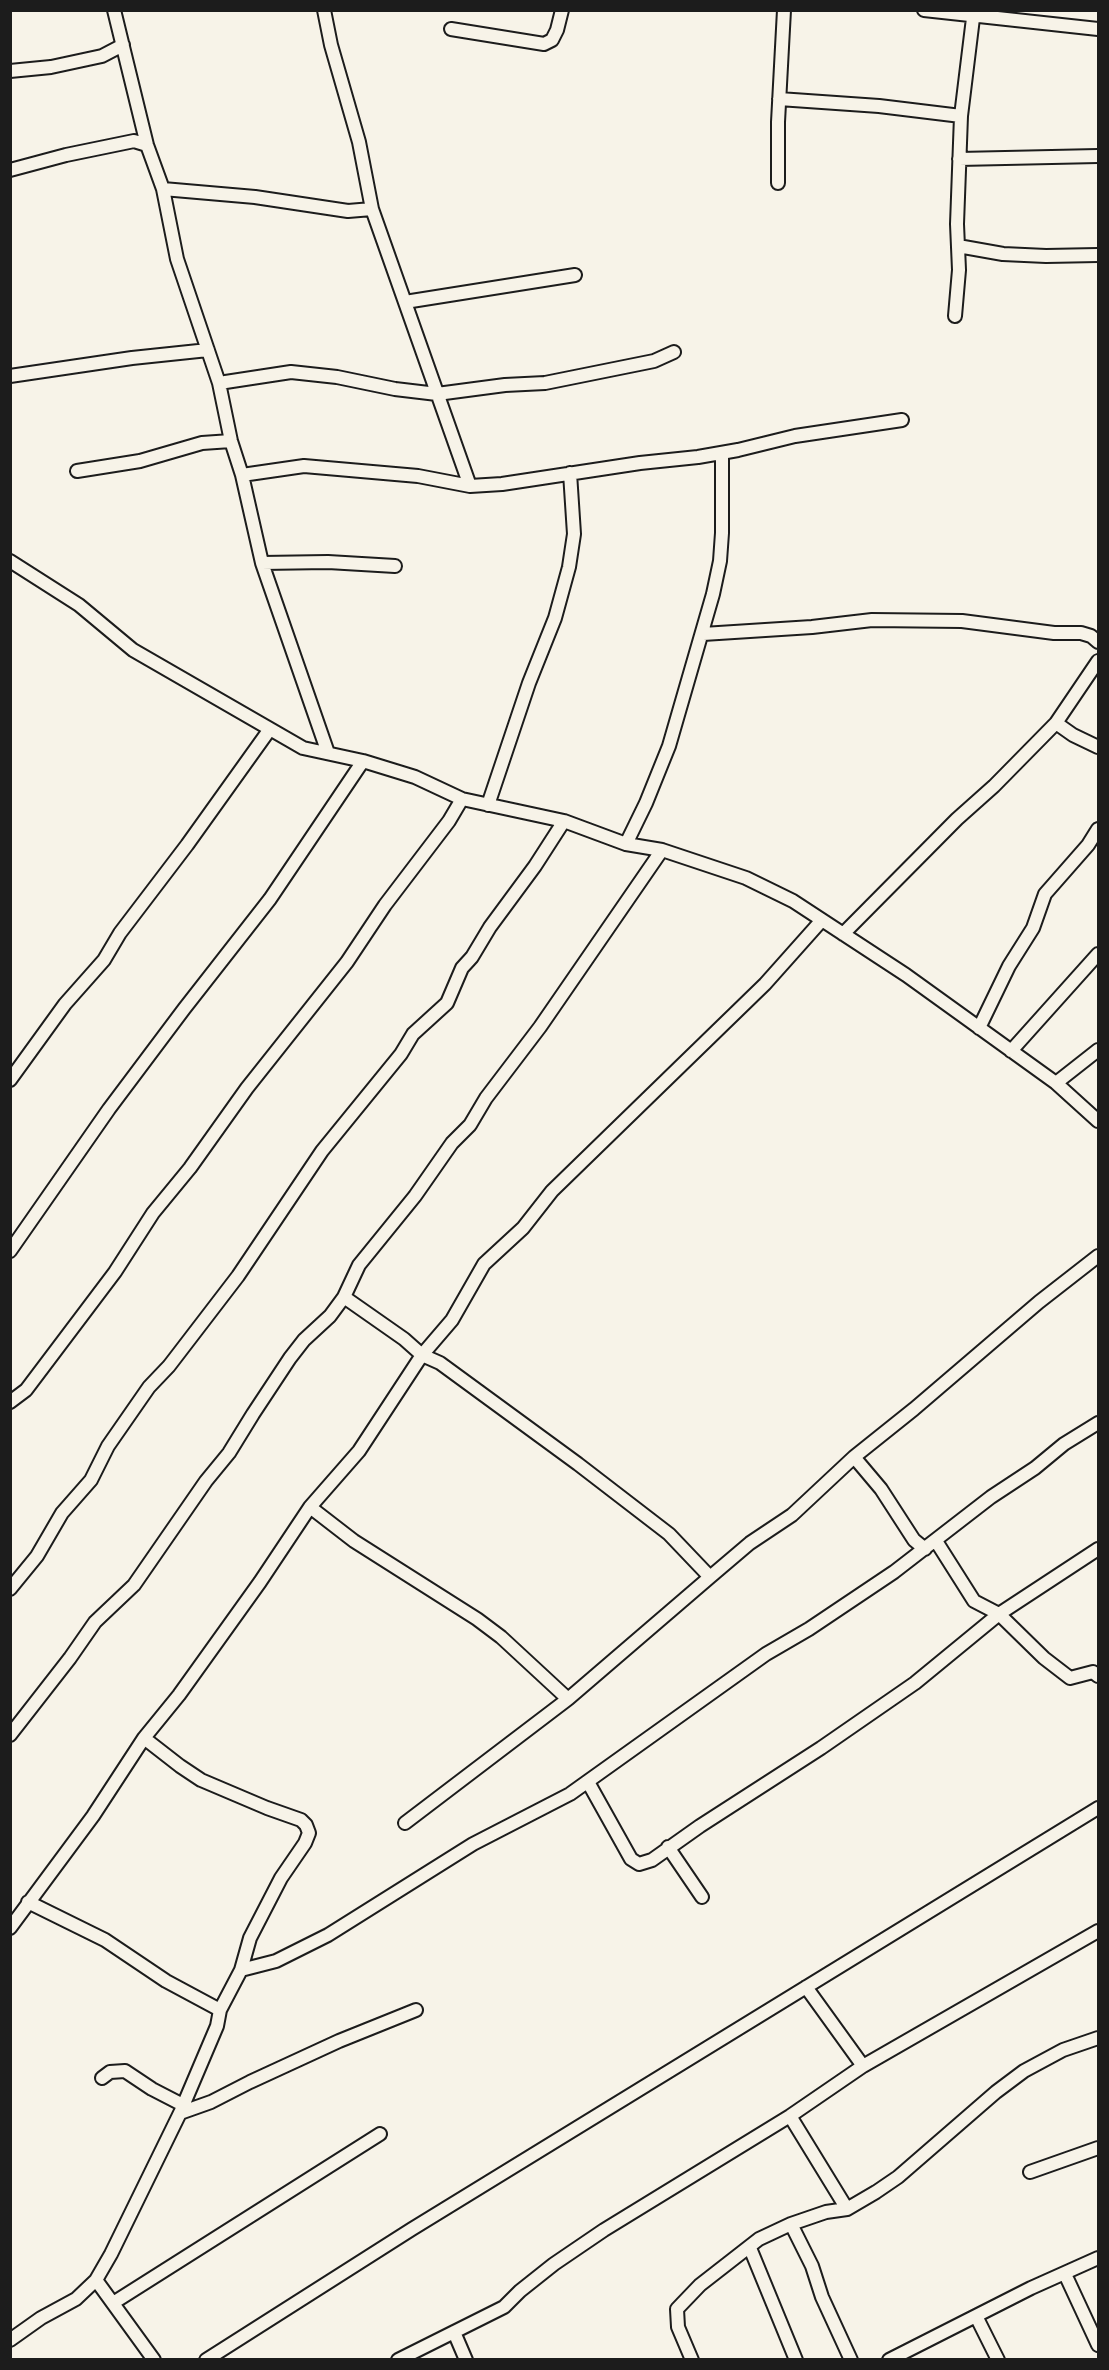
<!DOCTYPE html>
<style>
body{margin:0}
#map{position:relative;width:1109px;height:2370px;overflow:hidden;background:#f7f3e8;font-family:Caveat,sans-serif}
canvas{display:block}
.frame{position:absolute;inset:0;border:12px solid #1c1c1c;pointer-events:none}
</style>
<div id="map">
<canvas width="1109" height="2370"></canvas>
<div class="frame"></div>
</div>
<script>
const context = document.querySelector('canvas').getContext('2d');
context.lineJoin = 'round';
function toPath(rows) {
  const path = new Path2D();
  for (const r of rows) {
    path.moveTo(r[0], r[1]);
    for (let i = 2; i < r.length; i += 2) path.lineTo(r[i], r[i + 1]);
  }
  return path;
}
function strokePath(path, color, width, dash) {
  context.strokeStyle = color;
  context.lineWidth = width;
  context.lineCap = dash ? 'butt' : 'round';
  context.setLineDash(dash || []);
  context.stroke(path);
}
const minor = toPath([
 [114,10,147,145,163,189,177,259,219,383,231,441,242,475,262,563,328,753],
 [324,10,331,45,359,142,372,209],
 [924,10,1098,29],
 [451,29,544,44,552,40,557,30,562,10],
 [10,71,51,67,102,56,123,45],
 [779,99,879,106,961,116],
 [959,159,1098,156],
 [10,170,66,155,134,141,147,145],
 [778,183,778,122,784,10],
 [163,189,255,197,348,211,372,209,470,486],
 [958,246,1003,254,1046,256,1098,255],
 [405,302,575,275],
 [955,316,959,270,957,224,961,116,974,10],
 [10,376,132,358,208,350],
 [219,383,291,372,337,377,395,389,437,394,505,385,545,383,654,361,674,352],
 [77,471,140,461,202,443,231,441],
 [242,475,304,466,418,476,470,486,502,484,640,463,698,457,738,450,795,436,902,420],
 [10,561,79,605,133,650,303,748,363,761,415,777,462,799,564,821,626,844,662,850,746,878,793,901,906,975,1056,1083,1098,1121],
 [262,563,328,562,395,566],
 [703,634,812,627,872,620,962,621,1054,633,1081,633,1091,636,1098,642],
 [1056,723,1098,661],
 [488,805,529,683,555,618,569,567,574,534,570,473],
 [626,844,646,803,669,746,713,594,720,561,722,533,722,453],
 [843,934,957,819,994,786,1056,723,1073,735,1098,747],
 [979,1028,1009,966,1033,928,1045,894,1088,845,1098,829],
 [1011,1051,1098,954],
 [10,1080,65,1004,104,960,120,933,187,845,270,729],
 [1056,1083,1098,1050],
 [10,1251,109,1109,184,1009,270,899,363,761],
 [344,1297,404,1339,422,1355,440,1363,578,1464,669,1534,710,1577],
 [10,1402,26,1390,115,1272,153,1213,190,1168,247,1088,347,962,385,905,449,821,462,799],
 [854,1457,881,1489,914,1540,925,1549],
 [310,1507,354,1541,477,1619,501,1637,568,1699,710,1577,750,1543,792,1515,854,1457,914,1409,1039,1302,1098,1256],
 [936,1541,974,1601,999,1614,1044,1658,1070,1678,1093,1672,1098,1676],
 [10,1589,37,1556,62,1513,91,1480,108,1446,149,1387,169,1366,238,1276,322,1151,401,1054,413,1034,447,1003,462,968,472,957,490,927,535,866,564,821],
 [10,1735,70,1658,95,1622,134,1585,206,1481,229,1453,253,1414,290,1358,304,1340,330,1316,344,1297,359,1265,415,1196,452,1143,470,1125,486,1098,540,1027,662,850],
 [588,1782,631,1859,639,1864,652,1860,700,1826,821,1748,915,1683,999,1614,1098,1549],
 [405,1823,568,1699],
 [668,1847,702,1897],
 [28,1902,105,1940,166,1981,220,2010],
 [10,1928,93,1816,144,1738,179,1695,260,1582,310,1507,359,1451,422,1355,452,1320,484,1264,523,1228,552,1191,765,984,822,920],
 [241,1970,276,1961,328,1935,473,1844,570,1794,766,1654,809,1629,894,1572,991,1497,1035,1468,1064,1444,1098,1423],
 [806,1987,863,2066],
 [102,2078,110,2072,125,2071,152,2089,183,2105],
 [180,2113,211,2102,250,2082,339,2041,416,2010],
 [790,2116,847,2209],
 [1030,2172,1098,2148],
 [791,2224,812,2266,822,2297,851,2360],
 [750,2248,796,2360],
 [1065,2274,1098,2345],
 [96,2280,154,2360],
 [113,2303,380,2134],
 [976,2316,998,2360],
 [454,2332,466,2360],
 [10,2340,41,2318,76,2299,96,2280,111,2254,180,2113,217,2026,220,2010,241,1970,250,1938,281,1878,305,1843,309,1833,306,1825,301,1820,267,1808,201,1780,180,1766,144,1738],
 [206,2360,412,2229,1098,1808],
 [398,2360,504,2307,520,2291,554,2264,604,2230,790,2116,863,2066,1098,1931],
 [692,2360,678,2327,677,2309,700,2285,759,2239,791,2224,826,2212,847,2209,876,2192,898,2177,996,2092,1024,2071,1063,2050,1098,2038],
 [889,2360,1031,2288,1098,2258]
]);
strokePath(minor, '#1c1c1c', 16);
strokePath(minor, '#f7f3e8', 12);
</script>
